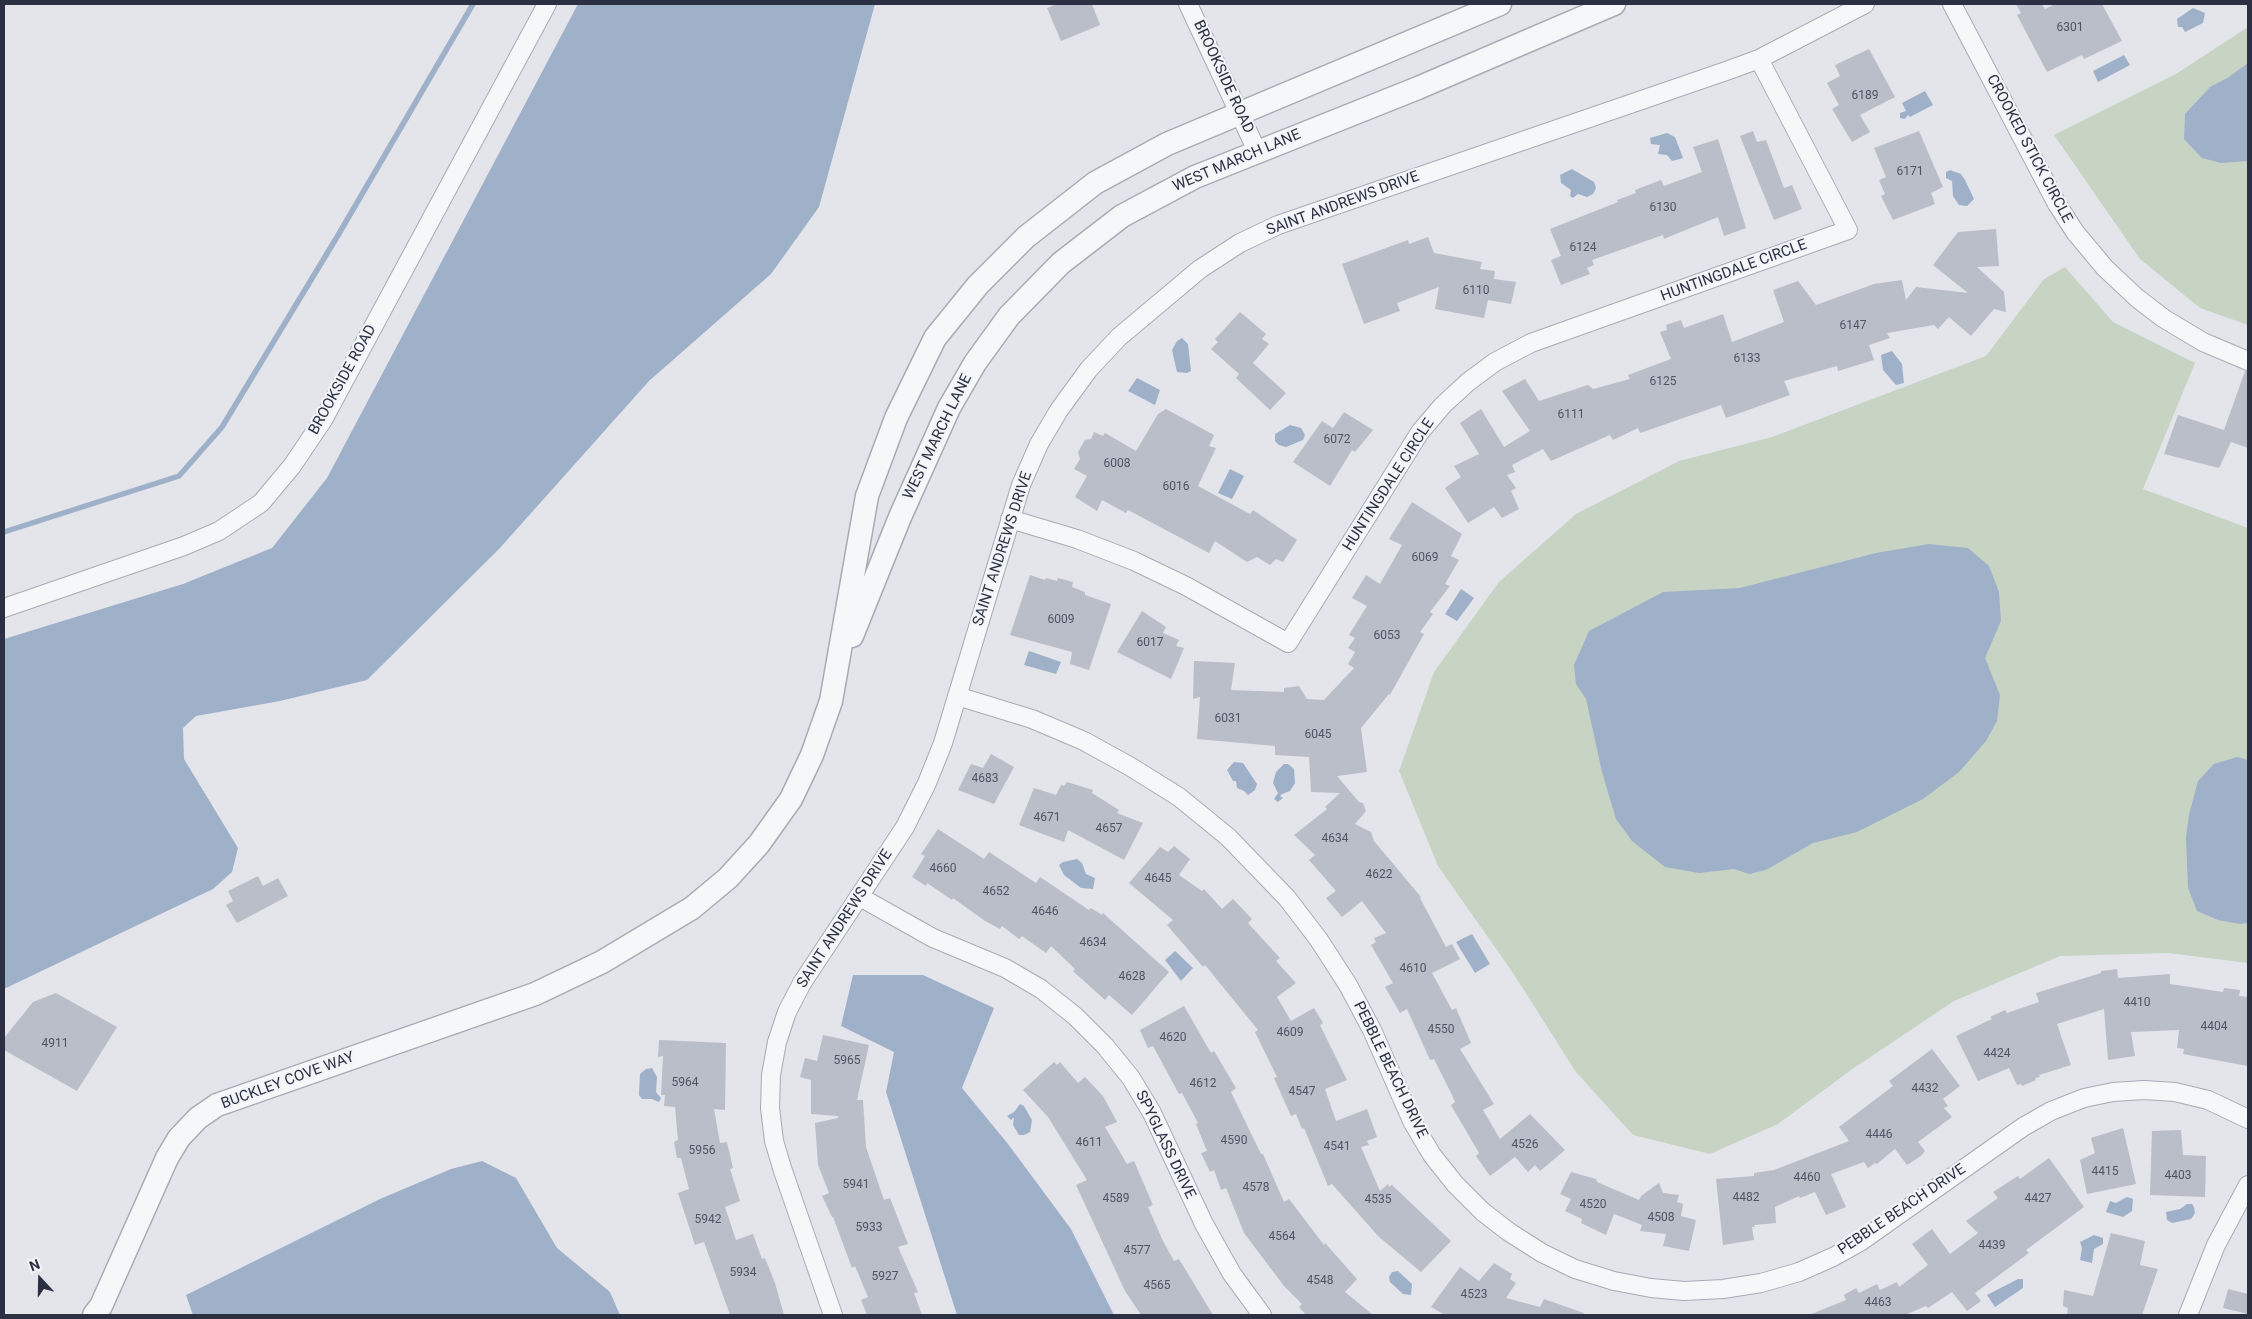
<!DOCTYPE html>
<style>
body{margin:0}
#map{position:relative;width:2252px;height:1319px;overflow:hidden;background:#e3e5eb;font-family:Roboto,sans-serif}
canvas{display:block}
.frame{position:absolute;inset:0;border:5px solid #2b3143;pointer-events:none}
.north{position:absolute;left:15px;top:1254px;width:50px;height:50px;-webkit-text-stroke:4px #f3f4f8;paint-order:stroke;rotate:339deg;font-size:14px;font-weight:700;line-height:20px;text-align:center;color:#2b3143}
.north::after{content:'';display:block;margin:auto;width:18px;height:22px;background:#2b3143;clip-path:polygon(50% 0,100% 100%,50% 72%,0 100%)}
</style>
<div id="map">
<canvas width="2252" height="1319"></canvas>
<div class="frame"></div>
<div class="north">N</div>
</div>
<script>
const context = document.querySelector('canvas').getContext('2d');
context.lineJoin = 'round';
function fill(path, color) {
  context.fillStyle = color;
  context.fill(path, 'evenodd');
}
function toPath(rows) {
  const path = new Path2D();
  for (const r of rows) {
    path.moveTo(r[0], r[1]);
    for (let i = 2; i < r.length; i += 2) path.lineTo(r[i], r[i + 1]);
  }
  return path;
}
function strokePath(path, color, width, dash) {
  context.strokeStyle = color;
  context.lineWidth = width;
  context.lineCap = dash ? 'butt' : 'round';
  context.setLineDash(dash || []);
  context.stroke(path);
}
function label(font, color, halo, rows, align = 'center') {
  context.font = font + ' Roboto,sans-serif';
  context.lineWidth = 4.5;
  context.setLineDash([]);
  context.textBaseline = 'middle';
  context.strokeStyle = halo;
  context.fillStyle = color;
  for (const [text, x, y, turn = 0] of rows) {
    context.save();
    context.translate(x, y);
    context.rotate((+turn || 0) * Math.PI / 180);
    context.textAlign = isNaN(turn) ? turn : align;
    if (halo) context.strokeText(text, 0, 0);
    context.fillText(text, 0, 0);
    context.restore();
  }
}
const green = toPath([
 [2248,27,2248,325,2200,308,2140,259,2054,135,2176,74],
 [2065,267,2113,322,2195,363,2143,489,2248,528,2248,963,2168,953,2060,956,1954,1001,1851,1070,1778,1124,1710,1154,1633,1135,1576,1072,1513,973,1438,866,1399,771,1434,672,1499,582,1576,514,1679,461,1772,437,1986,356,2044,279]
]);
const water = toPath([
 [578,4,875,4,819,207,771,274,649,381,499,549,367,680,280,701,196,716,183,728,184,759,238,848,232,872,213,889,4,989,4,639,183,584,272,548,327,478],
 [2193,8,2205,13,2203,23,2185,32,2182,27,2178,27,2177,19],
 [2124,55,2130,65,2098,82,2093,71],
 [2248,63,2248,161,2221,163,2202,158,2184,139,2185,114,2210,87,2229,77],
 [1925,91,1933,105,1910,117,1908,115,1905,119,1900,118,1900,113,1906,111,1902,103],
 [1667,133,1675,137,1683,158,1680,159,1672,161,1667,155,1658,154,1660,145,1651,144,1650,138],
 [1572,169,1594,182,1596,188,1593,194,1587,197,1578,194,1573,198,1570,196,1571,190,1561,183,1560,175],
 [1950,170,1961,174,1965,180,1974,199,1967,206,1959,205,1953,196,1952,181,1946,178,1946,172],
 [1182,338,1188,344,1191,371,1187,373,1177,372,1172,350,1177,341],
 [1892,351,1902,364,1904,383,1896,385,1883,370,1881,355],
 [1137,378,1160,390,1155,405,1128,391],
 [1290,425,1301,428,1305,435,1303,440,1286,447,1279,445,1275,441,1275,434],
 [1230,469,1244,476,1232,499,1218,493],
 [1929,544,1968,548,1989,566,1999,592,2001,621,1985,658,2000,695,1997,721,1986,741,1959,772,1923,799,1857,832,1813,843,1766,870,1749,874,1734,869,1699,873,1665,867,1632,841,1616,819,1602,772,1586,699,1576,684,1574,665,1589,631,1663,592,1740,588,1876,553],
 [1461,589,1474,598,1457,621,1445,614],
 [1029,651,1061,662,1056,674,1024,665],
 [2237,757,2248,760,2248,923,2240,924,2218,920,2197,911,2188,888,2186,837,2189,815,2198,781,2214,764],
 [1234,762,1243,763,1257,784,1255,790,1248,795,1244,791,1237,788,1236,781,1233,781,1227,770],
 [1284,764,1288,764,1294,769,1295,783,1290,791,1282,794,1280,796,1283,798,1278,802,1274,799,1278,793,1273,783,1276,772],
 [1077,859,1082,863,1086,874,1095,878,1093,889,1081,888,1064,875,1059,865,1063,862],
 [1472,934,1490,964,1475,973,1456,942],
 [1175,951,1193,968,1181,981,1165,960],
 [853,975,923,975,994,1008,962,1088,1008,1144,1071,1229,1114,1315,957,1315,886,1092,894,1052,841,1026],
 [652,1068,657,1077,656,1092,661,1098,659,1102,652,1099,642,1099,639,1095,640,1074,646,1069],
 [1020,1104,1024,1106,1032,1120,1030,1132,1024,1135,1019,1135,1013,1125,1014,1117,1011,1120,1007,1116,1014,1112],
 [482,1161,516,1178,557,1248,610,1292,620,1315,193,1315,186,1295,380,1199,451,1169],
 [2127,1197,2133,1199,2132,1211,2123,1217,2106,1212,2110,1201,2116,1203],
 [2187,1204,2192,1204,2194,1207,2195,1213,2191,1219,2172,1223,2167,1220,2166,1212,2180,1209],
 [2094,1235,2103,1238,2103,1244,2094,1249,2092,1263,2080,1260,2082,1248,2080,1242],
 [1398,1271,1412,1284,1411,1295,1403,1294,1390,1282,1389,1277,1392,1272],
 [2018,1279,2023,1279,2023,1288,1995,1307,1987,1295]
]);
const stream = toPath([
 [4,532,179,476,222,427,337,237,473,4]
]);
const building = toPath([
 [1057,4,1092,4,1100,25,1061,41,1047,8],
 [2016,4,2042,4,2045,9,2055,4,2102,4,2122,41,2084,59,2082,55,2047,72,2017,15,2021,13],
 [1869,49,1895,97,1860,115,1870,132,1852,142,1832,109,1839,105,1827,83,1840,76,1835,65],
 [1753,131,1757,142,1766,140,1784,188,1792,185,1802,209,1774,220,1740,136],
 [1919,131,1943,187,1931,193,1935,204,1893,220,1881,196,1885,194,1879,180,1886,177,1874,148],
 [1718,139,1746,228,1724,236,1718,217,1671,236,1664,239,1663,235,1592,260,1594,265,1587,268,1590,274,1561,285,1551,260,1561,256,1550,229,1618,202,1617,200,1636,193,1635,190,1661,180,1664,186,1702,172,1693,147],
 [1996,229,1999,266,1977,267,2004,292,2006,312,1994,309,1971,336,1949,317,1938,329,1934,325,1887,333,1890,338,1869,345,1874,360,1838,371,1837,366,1784,381,1790,395,1726,418,1721,405,1640,433,1638,428,1613,440,1610,435,1551,461,1543,449,1512,465,1515,472,1507,475,1516,488,1511,491,1519,509,1502,518,1494,507,1468,523,1445,488,1461,477,1454,466,1479,454,1460,423,1481,409,1504,447,1530,431,1502,391,1525,379,1539,401,1588,385,1593,389,1630,379,1628,375,1671,359,1660,332,1667,330,1666,325,1681,320,1684,328,1723,314,1732,342,1784,322,1773,290,1798,281,1816,305,1874,284,1902,280,1906,300,1916,287,1968,293,1933,265,1958,232],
 [1428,237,1434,253,1482,262,1480,269,1495,271,1494,279,1516,282,1511,304,1488,300,1484,318,1435,309,1439,287,1397,303,1400,311,1364,324,1342,264,1408,240,1409,244],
 [1240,312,1266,334,1262,339,1269,344,1253,363,1286,393,1270,410,1236,378,1239,374,1211,349,1218,342,1215,339],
 [2245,371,2248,371,2248,448,2231,442,2219,468,2164,454,2178,415,2224,430],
 [1166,409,1214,435,1209,446,1216,448,1198,486,1250,514,1253,510,1297,540,1283,562,1276,559,1270,565,1257,557,1247,562,1215,541,1209,553,1128,510,1126,513,1102,500,1097,511,1075,497,1087,476,1074,469,1080,459,1078,452,1085,440,1091,439,1094,432,1103,436,1105,433,1136,451,1158,414],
 [1344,412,1373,430,1355,452,1352,450,1330,486,1293,462,1322,421,1333,428],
 [1412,502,1462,534,1451,556,1459,560,1445,584,1450,586,1430,612,1433,614,1420,632,1424,634,1390,695,1389,694,1361,728,1367,772,1337,776,1359,802,1363,803,1366,811,1355,824,1371,832,1374,841,1421,897,1420,898,1446,947,1452,944,1460,959,1432,973,1452,1010,1456,1008,1471,1043,1460,1049,1494,1104,1483,1110,1500,1139,1530,1114,1565,1150,1540,1171,1535,1165,1528,1172,1515,1157,1490,1176,1476,1156,1479,1153,1451,1105,1455,1102,1452,1095,1434,1059,1430,1060,1407,1009,1400,1013,1385,987,1393,983,1371,945,1376,942,1374,938,1386,933,1362,901,1342,917,1326,898,1336,891,1309,860,1315,855,1294,835,1327,809,1325,807,1340,793,1311,792,1309,757,1275,755,1275,746,1197,739,1200,697,1193,699,1194,661,1235,663,1231,690,1284,692,1284,688,1299,686,1307,699,1324,700,1354,668,1348,664,1355,652,1348,648,1355,638,1349,635,1367,606,1352,598,1366,575,1380,584,1402,545,1389,539],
 [1030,575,1045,580,1046,578,1057,581,1058,578,1073,582,1072,587,1085,592,1085,595,1111,604,1089,670,1070,664,1072,652,1010,635],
 [1142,611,1166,627,1163,633,1179,640,1176,646,1184,648,1171,679,1117,652],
 [991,754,1014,767,994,804,958,790,971,764,983,768],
 [1067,782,1093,790,1092,793,1119,810,1117,813,1143,823,1124,860,1068,830,1064,842,1019,825,1034,788,1056,795,1061,785,1064,786],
 [938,829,984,859,989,852,1036,883,1040,877,1089,910,1091,908,1102,915,1103,913,1169,972,1132,1015,1109,995,1105,1000,1073,971,1075,969,1051,946,1046,953,1022,936,1019,939,1002,926,1000,929,985,921,953,898,952,900,927,883,926,886,912,877,925,856,921,854],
 [1174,846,1190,859,1179,875,1202,891,1204,889,1222,909,1233,899,1252,919,1248,923,1280,958,1276,961,1296,983,1277,997,1291,1021,1314,1008,1323,1023,1320,1025,1347,1080,1325,1089,1336,1121,1367,1109,1377,1137,1367,1141,1369,1145,1361,1147,1380,1191,1388,1184,1389,1187,1392,1185,1451,1241,1421,1272,1378,1236,1332,1184,1328,1186,1304,1128,1302,1129,1296,1114,1291,1116,1274,1078,1277,1077,1255,1032,1258,1030,1205,965,1203,967,1167,925,1173,920,1129,883,1160,847,1168,852],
 [258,876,263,886,278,878,288,896,237,923,226,905,233,901,228,891],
 [2117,969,2118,978,2170,974,2170,984,2223,992,2224,988,2240,990,2239,996,2248,997,2248,1066,2183,1054,2184,1049,2177,1048,2179,1030,2131,1032,2135,1056,2108,1060,2104,1009,2057,1024,2071,1065,2039,1075,2040,1077,2035,1078,2036,1080,2022,1086,2021,1084,2017,1085,2009,1068,1978,1081,1956,1036,1992,1019,1990,1017,2005,1010,2007,1013,2039,1002,2036,993,2101,973,2101,971],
 [56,993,117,1027,77,1091,4,1050,4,1038,33,1002],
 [1184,1006,1211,1053,1214,1051,1236,1088,1231,1092,1261,1154,1263,1154,1284,1202,1289,1199,1324,1245,1325,1243,1357,1279,1345,1292,1373,1315,1306,1315,1299,1307,1302,1304,1284,1286,1244,1233,1226,1188,1221,1190,1214,1170,1210,1172,1201,1153,1207,1151,1196,1124,1198,1123,1182,1093,1179,1094,1153,1046,1148,1048,1140,1030],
 [823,1035,869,1045,857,1100,863,1100,866,1147,884,1200,890,1198,908,1244,898,1247,918,1292,914,1293,922,1315,867,1315,861,1300,868,1297,855,1266,852,1268,833,1217,832,1217,822,1196,829,1193,818,1165,815,1123,838,1118,838,1116,811,1114,811,1080,800,1077,805,1058,817,1061],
 [659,1040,726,1043,725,1110,714,1109,720,1143,727,1142,733,1168,730,1169,740,1201,725,1207,736,1240,753,1234,762,1259,765,1258,775,1283,784,1315,730,1315,704,1242,695,1245,678,1193,689,1189,681,1158,677,1158,674,1142,678,1140,675,1107,664,1106,665,1095,661,1095,663,1056,658,1057],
 [1932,1049,1960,1086,1943,1099,1948,1106,1944,1108,1952,1117,1918,1142,1925,1151,1921,1156,1907,1165,1895,1149,1877,1164,1875,1163,1868,1168,1864,1162,1831,1174,1846,1207,1826,1215,1815,1192,1800,1198,1799,1196,1775,1207,1776,1223,1754,1225,1755,1227,1752,1227,1754,1240,1723,1245,1716,1179,1754,1176,1754,1173,1774,1170,1849,1141,1839,1127,1893,1086,1889,1081],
 [1054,1062,1057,1065,1060,1062,1078,1083,1085,1077,1103,1096,1117,1122,1105,1127,1127,1164,1134,1161,1153,1205,1148,1207,1163,1241,1174,1261,1179,1259,1213,1315,1141,1315,1125,1291,1076,1185,1087,1180,1048,1117,1023,1090],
 [2123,1128,2136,1184,2087,1194,2080,1160,2095,1153,2091,1138],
 [2181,1130,2183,1155,2206,1156,2205,1197,2150,1195,2152,1131],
 [2049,1158,2084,1207,2026,1250,2029,1253,1975,1293,1981,1301,1967,1311,1952,1292,1928,1308,1926,1306,1905,1315,1809,1315,1846,1300,1844,1295,1856,1288,1859,1293,1877,1284,1880,1290,1897,1282,1899,1287,1928,1265,1912,1244,1932,1229,1950,1254,1978,1233,1966,1221,1998,1198,1993,1192,2018,1176,2020,1179],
 [1571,1172,1596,1179,1597,1182,1639,1200,1641,1196,1659,1183,1663,1193,1679,1195,1677,1202,1683,1204,1681,1216,1696,1220,1689,1251,1663,1246,1666,1234,1640,1231,1642,1225,1614,1214,1606,1235,1581,1223,1582,1219,1565,1211,1571,1199,1560,1194],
 [2111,1233,2145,1241,2140,1265,2158,1269,2142,1315,2067,1315,2068,1308,2063,1306,2064,1290,2093,1296],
 [1494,1263,1512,1274,1510,1279,1516,1283,1506,1298,1540,1307,1544,1299,1584,1313,1583,1315,1445,1315,1431,1307,1460,1267,1479,1281],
 [2228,1289,2248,1294,2248,1314,2223,1308]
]);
const minor = toPath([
 [1188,4,1257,151],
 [1952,4,2057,204,2075,232,2105,268,2137,298,2163,318,2203,342,2248,361],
 [1010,519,1077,539,1134,561,1186,586,1288,643,1420,432,1443,405,1468,382,1495,362,1531,343,1848,230,1759,59],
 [4,608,184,546,219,531,261,503,292,466,323,420,547,4],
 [957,696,1032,719,1084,741,1131,767,1179,797,1228,837,1287,898,1319,940,1348,985,1372,1030,1413,1123,1432,1155,1455,1184,1483,1212,1509,1232,1542,1253,1575,1269,1614,1281,1651,1288,1684,1291,1723,1289,1761,1283,1799,1272,1833,1257,1860,1242,2023,1127,2051,1111,2084,1098,2113,1092,2144,1090,2175,1092,2208,1100,2248,1119],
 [860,897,933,938,1005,968,1041,989,1075,1016,1105,1046,1131,1078,1152,1113,1204,1224,1232,1274,1262,1315],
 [833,1315,783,1171,774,1141,770,1108,771,1075,777,1042,787,1012,802,983,905,827,927,783,943,743,1021,485,1039,444,1059,410,1089,369,1119,337,1200,269,1240,243,1278,225,1729,70,1759,59,1865,4],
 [2188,1315,2216,1245,2248,1185]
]);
const tertiary = toPath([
 [852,636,900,517,949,408,975,363,1009,316,1061,263,1122,216,1195,177,1418,88,1614,4],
 [94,1315,101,1306,167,1158,179,1138,198,1118,217,1105,535,994,602,962,692,908,728,878,759,844,791,799,812,755,831,701,867,496,896,418,935,338,978,285,1026,237,1095,183,1167,144,1500,4]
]);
const numberNames = [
 ["6301",2070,28],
 ["6189",1865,96],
 ["6171",1910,172],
 ["6130",1663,208],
 ["6124",1583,248],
 ["6110",1476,291],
 ["6147",1853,326],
 ["6133",1747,359],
 ["6125",1663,382],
 ["6111",1571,415],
 ["6072",1337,440],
 ["6008",1117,464],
 ["6016",1176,487],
 ["6069",1425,558],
 ["6009",1061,620],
 ["6053",1387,636],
 ["6017",1150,643],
 ["6031",1228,719],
 ["6045",1318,735],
 ["4683",985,779],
 ["4671",1047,818],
 ["4657",1109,829],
 ["4634",1335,839],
 ["4660",943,869],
 ["4622",1379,875],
 ["4645",1158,879],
 ["4652",996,892],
 ["4646",1045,912],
 ["4634",1093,943],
 ["4610",1413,969],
 ["4628",1132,977],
 ["4410",2137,1003],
 ["4404",2214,1027],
 ["4550",1441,1030],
 ["4609",1290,1033],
 ["4620",1173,1038],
 ["4911",55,1044],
 ["4424",1997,1054],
 ["5965",847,1061],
 ["5964",685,1083],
 ["4612",1203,1084],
 ["4432",1925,1089],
 ["4547",1302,1092],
 ["4446",1879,1135],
 ["4590",1234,1141],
 ["4611",1089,1143],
 ["4526",1525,1145],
 ["4541",1337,1147],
 ["5956",702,1151],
 ["4415",2105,1172],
 ["4403",2178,1176],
 ["4460",1807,1178],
 ["5941",856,1185],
 ["4578",1256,1188],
 ["4482",1746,1198],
 ["4589",1116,1199],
 ["4427",2038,1199],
 ["4535",1378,1200],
 ["4520",1593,1205],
 ["4508",1661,1218],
 ["5942",708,1220],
 ["5933",869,1228],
 ["4564",1282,1237],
 ["4439",1992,1246],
 ["4577",1137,1251],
 ["5934",743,1273],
 ["5927",885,1277],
 ["4548",1320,1281],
 ["4565",1157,1286],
 ["4523",1474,1295],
 ["4463",1878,1303]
];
const streetNames = [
 ["BROOKSIDE ROAD",1223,77,65],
 ["CROOKED STICK CIRCLE",2029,149,62],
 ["WEST MARCH LANE",1237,161,-23],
 ["SAINT ANDREWS DRIVE",1343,204,-20],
 ["HUNTINGDALE CIRCLE",1734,271,-20],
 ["BROOKSIDE ROAD",343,380,-61],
 ["WEST MARCH LANE",938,437,-64],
 ["HUNTINGDALE CIRCLE",1389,485,-57],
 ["SAINT ANDREWS DRIVE",1003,549,-72],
 ["SAINT ANDREWS DRIVE",845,919,-57],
 ["PEBBLE BEACH DRIVE",1390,1070,64],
 ["BUCKLEY COVE WAY",288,1081,-20],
 ["SPYGLASS DRIVE",1165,1145,64],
 ["PEBBLE BEACH DRIVE",1902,1210,-34]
];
fill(green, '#c7d4c4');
fill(water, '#9fb0c9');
strokePath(stream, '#9fb0c9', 5.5);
fill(building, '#babec8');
strokePath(minor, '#a8abb5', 20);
strokePath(tertiary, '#a8abb5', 25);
strokePath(minor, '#f6f7f9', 18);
strokePath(tertiary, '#f6f7f9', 22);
label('12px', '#4f5464', null, numberNames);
label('15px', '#2b3143', '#f3f4f8', streetNames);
</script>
